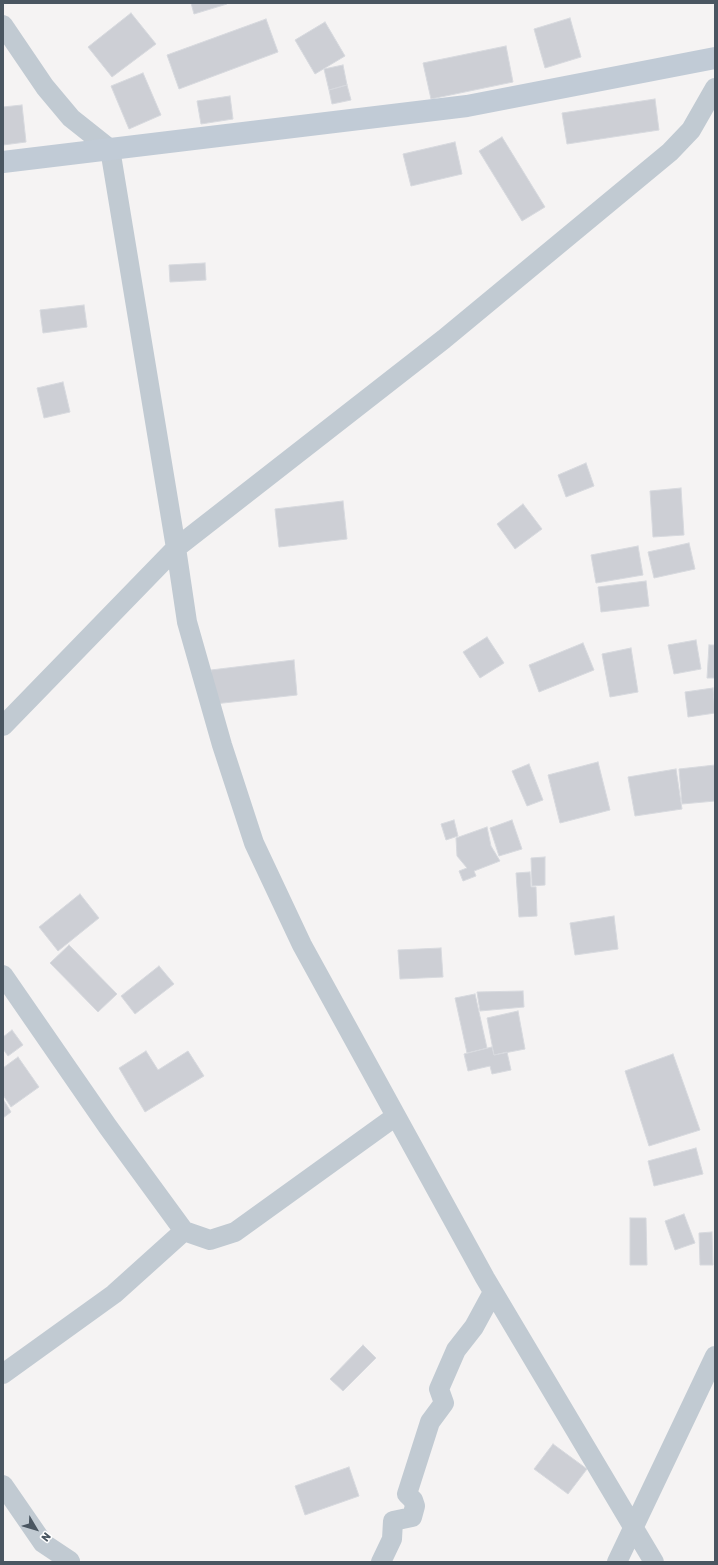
<!DOCTYPE html>
<style>
body{margin:0}
#map{position:relative;width:718px;height:1565px;overflow:hidden;background:#f5f3f3;font-family:Rubik,sans-serif}
canvas{display:block}
.frame{position:absolute;inset:0;border:4px solid #4a5661;pointer-events:none}
.north{position:absolute;left:16px;top:1509px;width:40px;height:40px;-webkit-text-stroke:3px #fff;paint-order:stroke;rotate:128deg;font-size:11px;font-weight:700;line-height:16px;text-align:center;color:#4a5661}
.north::after{content:'';display:block;margin:auto;width:14px;height:18px;background:#4a5661;clip-path:polygon(50% 0,100% 100%,50% 72%,0 100%)}
</style>
<div id="map">
<canvas width="718" height="1565"></canvas>
<div class="frame"></div>
<div class="north">N</div>
</div>
<script>
const context = document.querySelector('canvas').getContext('2d');
context.lineJoin = 'round';
function fill(path, color) {
  context.fillStyle = color;
  context.fill(path, 'evenodd');
}
function toPath(rows) {
  const path = new Path2D();
  for (const r of rows) {
    path.moveTo(r[0], r[1]);
    for (let i = 2; i < r.length; i += 2) path.lineTo(r[i], r[i + 1]);
  }
  return path;
}
function strokePath(path, color, width, dash) {
  context.strokeStyle = color;
  context.lineWidth = width;
  context.lineCap = dash ? 'butt' : 'round';
  context.setLineDash(dash || []);
  context.stroke(path);
}
const building = toPath([
 [191,3,227,3,227,4,194,14,191,3],
 [131,13,156,44,112,77,88,47,131,13],
 [570,18,581,57,545,68,534,29,570,18],
 [266,19,278,52,179,89,167,55,266,19],
 [325,22,345,56,315,74,295,40,325,22],
 [506,46,513,82,431,99,423,63,506,46],
 [343,65,347,85,329,90,324,69,343,65],
 [143,73,161,115,129,129,111,86,143,73],
 [347,85,351,100,332,104,329,90,347,85],
 [230,96,233,119,201,124,197,101,230,96],
 [655,99,659,130,567,144,562,113,655,99],
 [22,105,26,142,3,145,3,107,22,105],
 [502,137,545,207,522,221,479,151,502,137],
 [455,142,462,174,411,186,403,154,455,142],
 [205,263,206,280,170,282,169,265,205,263],
 [84,305,87,327,43,333,40,310,84,305],
 [63,382,70,412,44,418,37,388,63,382],
 [586,463,594,486,566,497,558,475,586,463],
 [681,488,684,535,653,537,650,491,681,488],
 [343,501,347,539,279,547,275,509,343,501],
 [523,504,542,529,515,549,497,524,523,504],
 [689,543,695,569,654,578,648,552,689,543],
 [638,546,643,575,596,583,591,555,638,546],
 [646,581,649,606,601,612,598,587,646,581],
 [487,637,504,663,480,678,463,652,487,637],
 [696,640,701,669,674,674,668,645,696,640],
 [583,643,594,670,539,692,529,665,583,643],
 [709,645,715,645,715,678,707,678,709,645],
 [631,648,638,692,610,697,602,654,631,648],
 [294,660,297,695,214,704,211,670,294,660],
 [713,688,715,713,688,717,685,692,713,688],
 [598,762,610,810,560,823,548,775,598,762],
 [529,764,543,800,527,806,512,771,529,764],
 [715,765,715,801,682,804,679,769,715,765],
 [676,769,682,809,635,816,628,777,676,769],
 [454,820,458,836,446,840,441,824,454,820],
 [512,820,522,849,499,856,490,828,512,820],
 [487,827,491,846,500,861,474,871,476,876,463,881,459,871,467,868,457,856,456,838,487,827],
 [545,857,545,885,532,886,531,858,545,857],
 [530,872,531,887,536,887,537,916,519,917,516,873,530,872],
 [80,894,99,918,58,951,39,927,80,894],
 [614,916,618,949,575,955,570,923,614,916],
 [69,945,117,994,98,1012,50,963,69,945],
 [441,948,443,977,400,979,398,950,441,948],
 [159,966,174,984,135,1014,121,996,159,966],
 [523,991,524,1007,480,1011,477,992,523,991],
 [475,994,487,1048,467,1053,455,998,475,994],
 [518,1011,525,1049,494,1055,487,1018,518,1011],
 [12,1030,23,1045,8,1056,3,1049,3,1037,12,1030],
 [492,1047,494,1055,507,1052,511,1070,492,1074,490,1066,468,1071,464,1054,492,1047],
 [146,1051,158,1070,188,1051,204,1076,145,1112,119,1068,146,1051],
 [673,1054,700,1130,649,1146,625,1071,673,1054],
 [18,1057,39,1087,11,1107,3,1095,3,1068,18,1057],
 [3,1099,11,1112,3,1118,3,1099],
 [696,1148,703,1174,654,1186,648,1161,696,1148],
 [684,1214,695,1243,675,1250,665,1221,684,1214],
 [630,1218,646,1218,647,1265,630,1265,630,1218],
 [712,1232,713,1265,700,1265,699,1233,712,1232],
 [363,1345,376,1358,343,1391,330,1379,363,1345],
 [553,1444,587,1469,568,1494,534,1469,553,1444],
 [349,1467,359,1496,305,1515,295,1486,349,1467]
]);
const minor = toPath([
 [3,25,45,87,71,118,110,149,176,548,187,622,222,745,254,843,302,945,485,1278,654,1562],
 [3,726,176,548,444,339,670,152,691,130,715,88],
 [3,975,108,1127,184,1231,210,1240,235,1232,396,1116],
 [3,1374,114,1294,184,1231],
 [3,1485,43,1543,70,1561],
 [381,1562,392,1539,393,1521,412,1517,415,1506,413,1500,407,1494,430,1422,444,1403,439,1389,456,1350,474,1327,493,1292],
 [617,1562,715,1356]
]);
const secondary = toPath([
 [3,162,467,106,715,58]
]);
fill(building, '#cdcfd5');
strokePath(building, '#d7d9de', 1);
strokePath(minor, '#c1cad2', 20);
strokePath(secondary, '#c1cbd6', 22);
</script>
